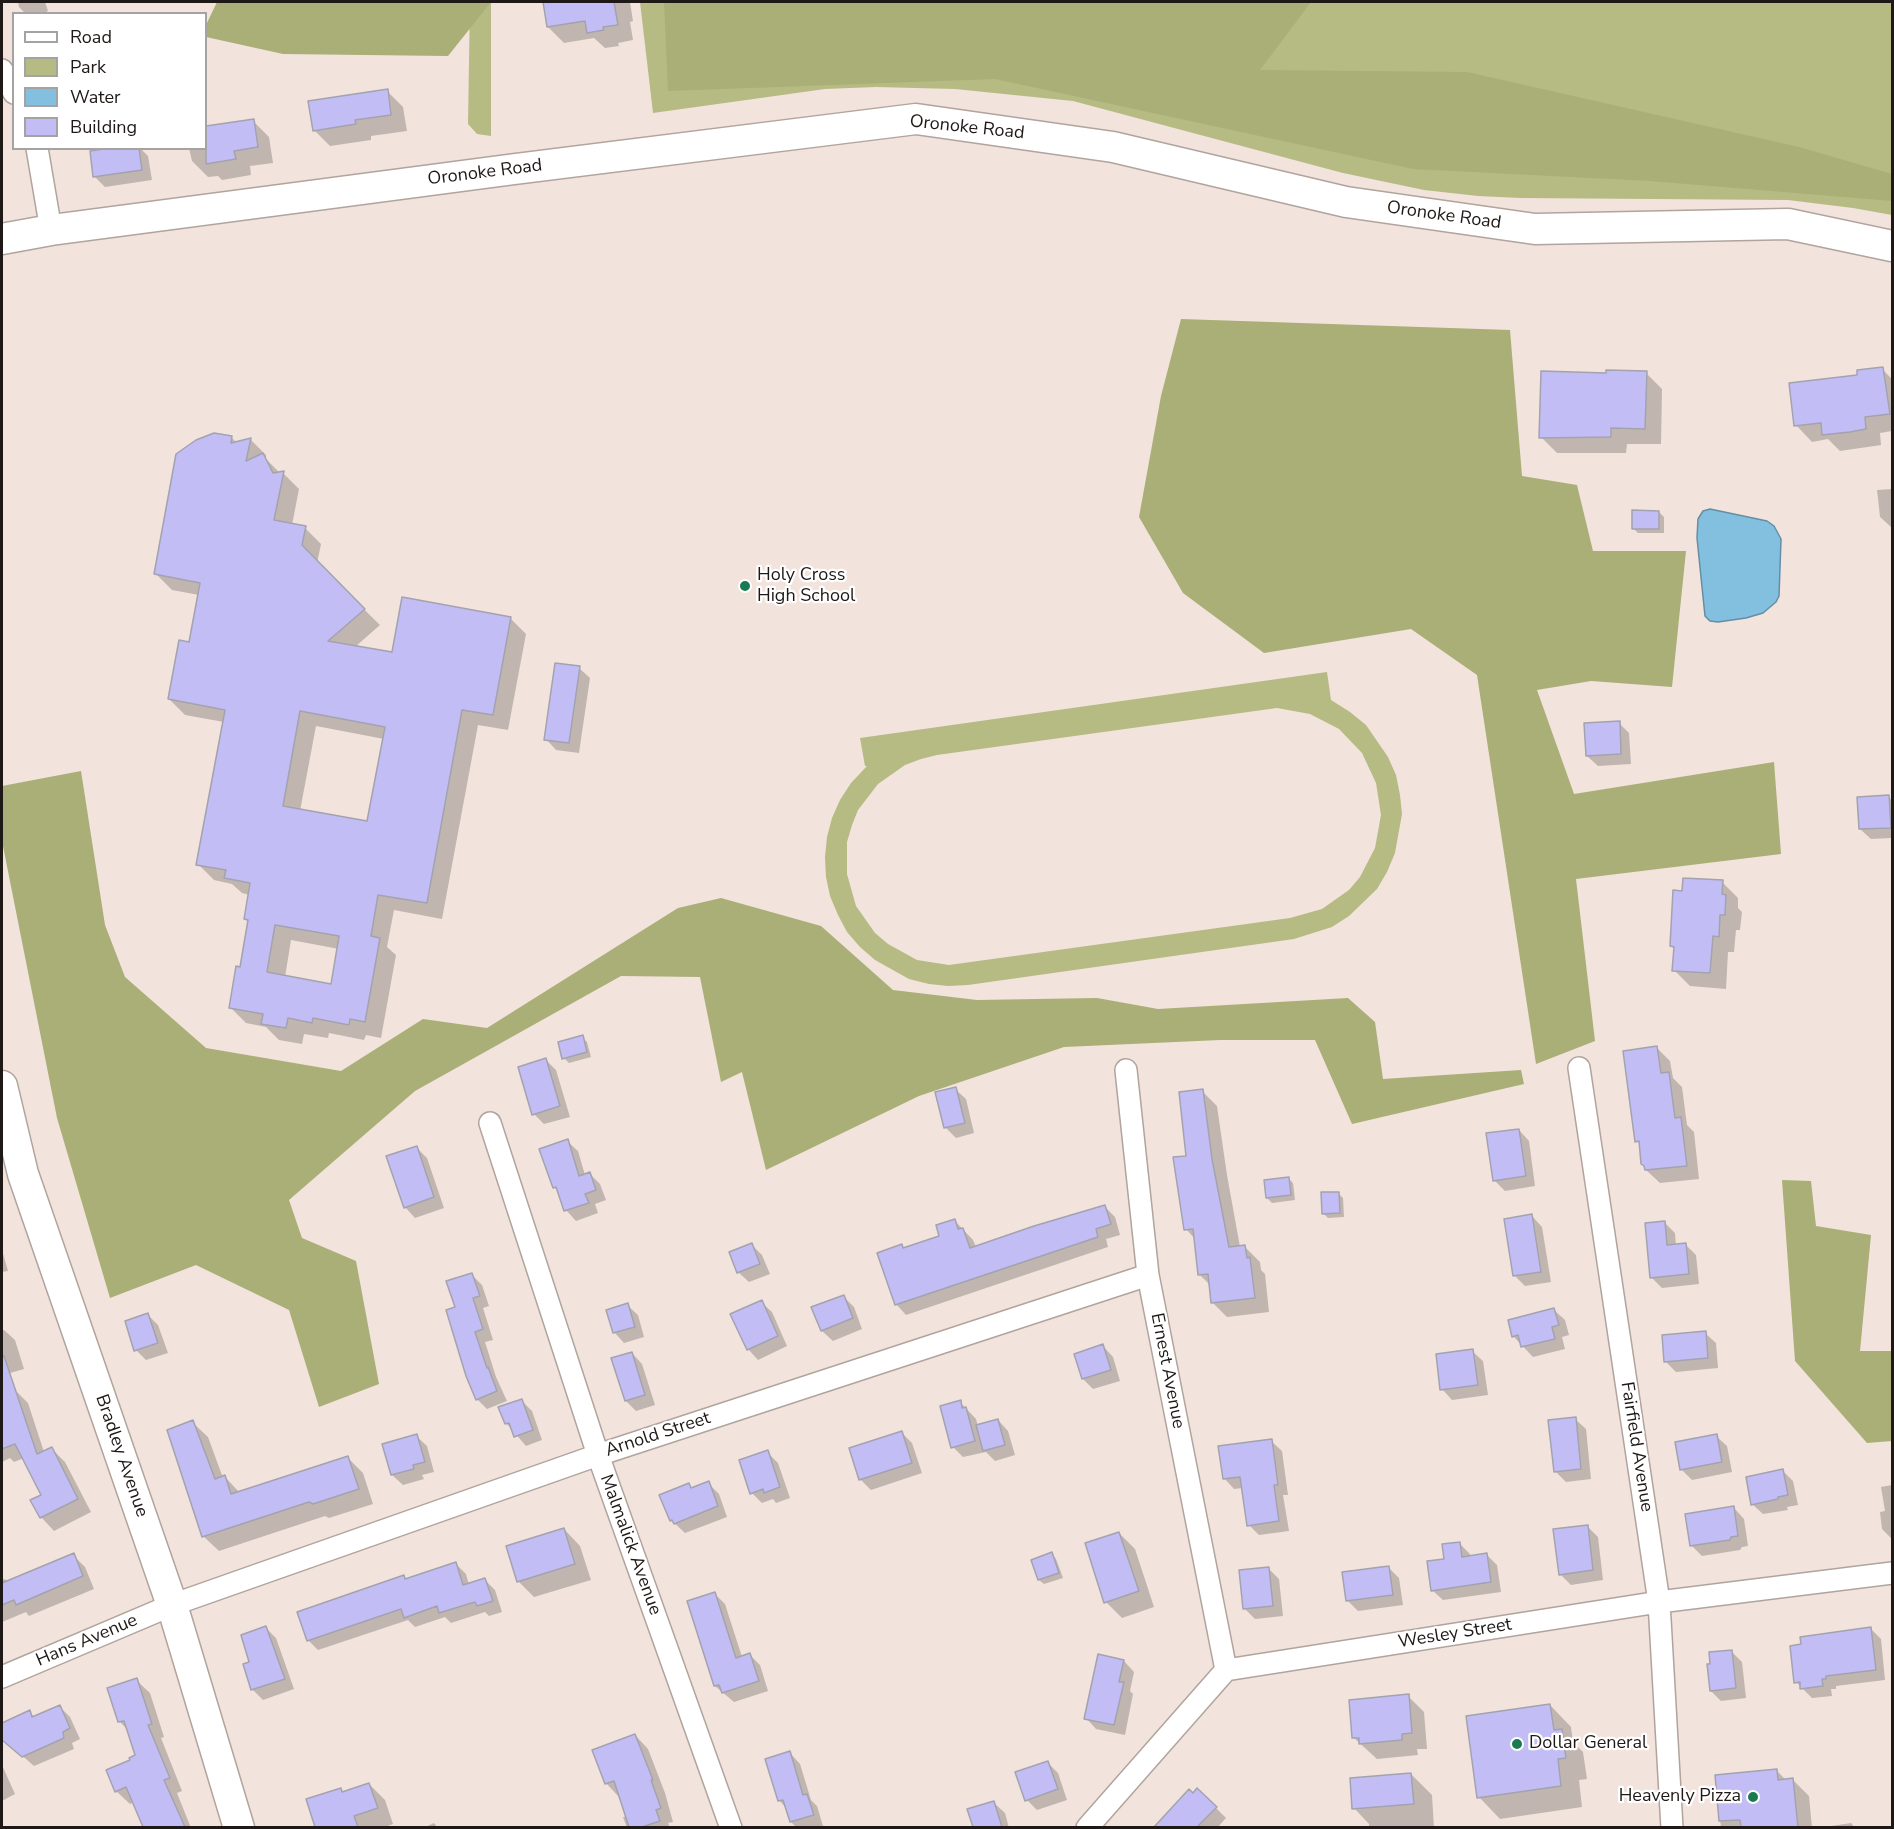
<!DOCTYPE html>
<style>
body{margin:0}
#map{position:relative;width:1894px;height:1829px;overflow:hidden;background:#f2e3dc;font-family:"Nunito Sans",sans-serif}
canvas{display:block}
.frame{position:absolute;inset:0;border:3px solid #1e1917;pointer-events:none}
.legend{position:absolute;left:12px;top:12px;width:195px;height:138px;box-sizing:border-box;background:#fff;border:2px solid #a5a3a2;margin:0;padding:8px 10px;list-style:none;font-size:18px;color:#1e1917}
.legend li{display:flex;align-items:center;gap:12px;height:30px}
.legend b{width:30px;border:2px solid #a5a3a2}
</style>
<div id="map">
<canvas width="1894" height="1829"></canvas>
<div class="frame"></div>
<ul class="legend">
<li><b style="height:8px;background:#fff"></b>Road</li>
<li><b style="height:16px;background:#b5bb82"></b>Park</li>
<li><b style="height:16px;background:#83c0e0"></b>Water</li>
<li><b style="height:16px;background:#c2bef5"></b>Building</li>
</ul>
</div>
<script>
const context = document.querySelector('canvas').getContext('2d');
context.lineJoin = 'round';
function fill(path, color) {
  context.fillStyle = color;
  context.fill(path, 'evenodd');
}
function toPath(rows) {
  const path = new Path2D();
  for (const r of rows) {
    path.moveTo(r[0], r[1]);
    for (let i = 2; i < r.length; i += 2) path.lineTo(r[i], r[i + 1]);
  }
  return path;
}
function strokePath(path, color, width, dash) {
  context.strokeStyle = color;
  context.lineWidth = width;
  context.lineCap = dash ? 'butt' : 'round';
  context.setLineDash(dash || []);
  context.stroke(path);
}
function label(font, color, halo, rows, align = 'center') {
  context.font = font + ' "Nunito Sans",sans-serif';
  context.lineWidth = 4.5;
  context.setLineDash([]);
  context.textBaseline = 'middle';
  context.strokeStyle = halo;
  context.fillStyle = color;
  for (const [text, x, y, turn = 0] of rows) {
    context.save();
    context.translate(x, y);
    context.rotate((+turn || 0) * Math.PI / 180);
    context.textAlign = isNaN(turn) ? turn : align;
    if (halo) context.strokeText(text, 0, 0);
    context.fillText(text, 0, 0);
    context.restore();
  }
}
const green = toPath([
 [470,2,491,2,491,136,477,134,468,124],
 [640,2,1892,2,1892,215,1853,208,1788,200,1521,198,1478,196,1424,190,1343,173,1073,101,955,89,876,87,825,89,653,113],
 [1327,672,1331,700,1350,712,1366,725,1388,757,1396,775,1400,795,1402,814,1395,853,1387,872,1377,889,1349,916,1332,927,1294,939,968,985,948,986,929,984,909,979,875,960,860,947,847,932,838,915,830,896,826,877,825,857,827,837,832,818,840,800,851,783,867,766,865,766,860,738],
 [1277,708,1310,714,1339,729,1362,753,1376,783,1381,815,1375,848,1360,877,1349,890,1322,909,1290,918,949,965,917,960,888,944,875,933,856,906,847,874,847,842,852,825,858,810,878,784,905,765,921,759,937,755]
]);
const forest = toPath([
 [217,2,491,2,448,56,283,54,206,37,206,25],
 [664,2,1311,2,1260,70,1467,72,1799,147,1892,174,1892,201,1650,181,1413,169,995,79,668,91],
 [1181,319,1510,330,1522,476,1577,485,1593,551,1686,551,1672,687,1591,681,1537,690,1574,794,1774,762,1781,854,1576,879,1595,1041,1536,1064,1477,675,1411,629,1264,653,1183,593,1139,517,1161,396],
 [81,771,105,925,125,977,206,1048,341,1071,423,1019,487,1028,678,908,721,898,821,926,893,990,977,1000,1097,998,1158,1009,1348,998,1375,1022,1383,1079,1521,1070,1524,1084,1352,1124,1315,1040,1220,1040,1064,1047,919,1096,766,1170,742,1072,721,1082,700,977,621,976,415,1091,289,1200,302,1238,356,1261,379,1384,319,1407,289,1310,196,1265,110,1298,57,1118,2,841,2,786],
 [1782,1180,1811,1181,1816,1226,1871,1235,1860,1351,1892,1351,1892,1441,1867,1443,1795,1361]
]);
const water = toPath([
 [1710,509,1767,521,1774,526,1781,539,1779,596,1776,602,1763,613,1746,618,1718,622,1710,621,1705,616,1697,538,1698,519,1703,511,1710,509]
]);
const shadow = toPath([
 [18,2,48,2,45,2,48,11,41,14,26,14,19,7],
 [544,2,630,2,633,21,630,22,633,40,618,43,619,46,605,48,594,38,564,43,548,27],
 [387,91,403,107,407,131,371,136,371,140,330,146,314,130],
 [253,121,269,137,273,163,250,166,251,175,222,180,218,176,208,177,192,161,189,148,206,148,206,128],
 [121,148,140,148,148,156,152,180,105,187,95,177,91,153],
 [1882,369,1892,379,1892,431,1880,433,1881,445,1840,451,1828,439,1812,442,1796,425,1859,376],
 [1646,373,1662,389,1661,444,1627,444,1626,453,1557,453,1541,437,1607,375],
 [231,437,237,443,251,440,266,455,266,459,280,473,283,473,299,489,292,525,305,528,321,544,317,563,380,625,355,647,393,654,510,618,526,634,508,730,478,725,442,919,394,910,387,947,396,955,381,1038,366,1035,364,1040,329,1033,328,1038,304,1034,302,1044,279,1040,266,1027,246,1023,230,1007,241,969,249,923,245,919,250,895,242,893,232,884,214,880,198,864,224,722,185,715,169,699,191,644,199,595,172,590,156,574],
 [316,726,384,739,369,823,300,811],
 [291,940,339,949,332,985,285,977],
 [1892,489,1892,527,1891,527,1880,517,1877,490],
 [1659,512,1664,517,1664,533,1638,533,1633,528],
 [579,668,590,678,579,753,556,750,546,739],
 [1619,723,1629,733,1631,764,1598,766,1587,756],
 [1889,797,1892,801,1892,838,1871,839,1860,829],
 [1722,882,1738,898,1738,908,1742,912,1740,930,1736,930,1734,952,1728,952,1726,989,1690,986,1674,970,1675,949,1671,946,1684,892],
 [582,1037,587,1042,591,1057,569,1063,564,1058],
 [1657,1048,1670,1061,1673,1078,1682,1087,1687,1125,1694,1132,1699,1179,1660,1183,1646,1170,1641,1144,1637,1141],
 [546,1060,556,1070,570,1117,544,1124,534,1114],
 [955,1089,966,1099,974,1133,956,1138,945,1127],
 [1202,1091,1217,1106,1227,1175,1240,1247,1245,1247,1260,1262,1261,1270,1265,1274,1269,1312,1227,1317,1212,1302,1211,1286,1199,1274,1195,1239,1186,1229],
 [1519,1130,1529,1141,1535,1186,1505,1191,1494,1180],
 [567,1141,578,1151,585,1175,590,1174,600,1184,606,1200,595,1204,598,1213,576,1221,566,1210,560,1194,554,1187],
 [416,1147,427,1158,444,1208,415,1218,405,1207],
 [1288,1178,1293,1183,1295,1200,1272,1203,1267,1198],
 [1338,1193,1343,1198,1344,1217,1328,1218,1323,1213],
 [1104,1206,1115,1217,1120,1235,1106,1239,1108,1247,906,1315,896,1304,902,1246,905,1249,941,1237,955,1221,973,1240,976,1247],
 [1532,1216,1542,1227,1551,1282,1525,1286,1515,1276,1506,1220],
 [1664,1222,1675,1233,1676,1246,1686,1245,1696,1255,1699,1284,1662,1288,1651,1277],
 [752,1245,762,1255,770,1274,749,1282,738,1272],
 [2,1250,8,1271,2,1272],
 [472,1275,482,1285,489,1306,483,1308,493,1340,485,1342,496,1377,507,1401,487,1409,477,1399,457,1308],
 [843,1296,854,1307,862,1329,833,1341,822,1331,813,1308],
 [761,1302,772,1312,787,1346,758,1360,748,1349],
 [627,1305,638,1315,644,1337,624,1343,614,1332],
 [1554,1310,1565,1320,1569,1335,1562,1337,1565,1349,1533,1357,1513,1336],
 [148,1315,158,1325,168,1353,146,1360,136,1350],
 [4,1330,15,1340,24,1369,3,1375,2,1374,2,1331],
 [1705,1333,1716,1343,1718,1368,1676,1372,1665,1361],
 [1103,1346,1113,1357,1120,1381,1093,1389,1083,1379],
 [1472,1351,1483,1361,1488,1395,1452,1400,1442,1389],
 [632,1353,642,1364,655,1405,636,1411,626,1401],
 [15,1390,28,1403,44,1452,51,1448,65,1462,91,1512,54,1531,41,1517,43,1495,24,1458,14,1462,10,1458,2,1462,2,1394],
 [521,1400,532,1411,542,1440,526,1446,506,1423],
 [960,1402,976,1419,978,1426,998,1420,1008,1431,1015,1455,995,1461,986,1452,963,1457,953,1447],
 [1575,1419,1586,1429,1591,1479,1566,1482,1555,1471],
 [192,1422,208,1437,223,1478,225,1477,240,1493,348,1458,363,1473,373,1504,329,1518,325,1516,219,1551,203,1536],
 [901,1432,912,1443,922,1473,871,1490,860,1479],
 [416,1436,427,1446,434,1472,422,1475,424,1479,403,1485,392,1475,384,1445],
 [1716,1436,1727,1446,1732,1472,1692,1480,1681,1469],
 [1271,1441,1282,1451,1288,1495,1283,1495,1289,1531,1259,1535,1249,1525,1243,1488,1234,1489,1224,1478],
 [767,1452,778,1463,790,1498,776,1503,773,1499,762,1503,752,1493],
 [1783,1471,1793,1481,1798,1505,1787,1507,1788,1510,1763,1514,1752,1504],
 [708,1483,719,1494,727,1517,685,1533,671,1520,689,1485,693,1489],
 [1892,1485,1892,1539,1882,1529,1880,1512,1885,1511,1881,1487],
 [1734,1508,1744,1519,1748,1546,1742,1547,1740,1550,1702,1556,1691,1545],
 [1587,1526,1598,1537,1603,1580,1571,1585,1560,1574],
 [564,1529,580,1546,591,1580,534,1597,518,1581],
 [1119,1533,1135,1549,1154,1607,1122,1618,1106,1602],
 [1459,1543,1470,1554,1470,1557,1487,1555,1497,1565,1501,1592,1443,1600,1432,1590,1445,1560],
 [1052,1554,1056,1559,1063,1578,1044,1584,1039,1580,1033,1561],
 [73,1555,85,1567,94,1589,29,1616,26,1612,2,1622,2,1580,5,1579,8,1582],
 [456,1564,466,1574,469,1585,485,1580,495,1590,502,1612,489,1616,485,1612,451,1623,445,1617,415,1627,408,1620,318,1650,308,1640,404,1577,407,1580],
 [1389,1568,1399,1578,1403,1605,1358,1611,1347,1600],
 [1269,1569,1279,1579,1283,1616,1255,1619,1244,1608],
 [715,1594,725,1604,742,1657,750,1655,760,1665,768,1691,734,1702,715,1686],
 [266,1628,276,1638,294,1689,263,1700,253,1690,244,1665,251,1662],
 [1870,1628,1881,1639,1885,1680,1836,1686,1836,1689,1831,1689,1832,1696,1812,1698,1796,1682],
 [1731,1651,1742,1662,1746,1698,1721,1701,1711,1691,1712,1665],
 [1124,1661,1134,1672,1130,1691,1133,1694,1125,1735,1096,1729,1086,1718],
 [136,1680,150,1693,164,1737,161,1738,182,1791,177,1793,191,1828,162,1828,159,1820,134,1802,130,1804,116,1791,132,1760,137,1756,129,1731,120,1722],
 [1408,1696,1424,1712,1427,1749,1417,1749,1418,1755,1377,1759,1354,1738],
 [1550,1705,1571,1727,1573,1742,1583,1752,1587,1779,1579,1780,1582,1807,1500,1819,1479,1797],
 [60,1707,70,1717,80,1739,72,1743,74,1749,34,1766,10,1745,29,1712,35,1717],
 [635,1735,648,1749,665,1793,673,1822,668,1823,670,1828,627,1828,623,1817,627,1816,619,1797,606,1783],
 [790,1753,800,1764,811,1800,817,1806,823,1826,797,1828,791,1822,787,1809,779,1800],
 [1048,1763,1058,1773,1067,1800,1037,1810,1027,1800],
 [2,1765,15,1794,2,1801],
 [1776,1770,1787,1781,1793,1780,1809,1796,1812,1828,1721,1828,1716,1776],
 [1411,1774,1432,1795,1434,1828,1369,1828,1369,1824,1354,1808],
 [369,1784,385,1800,393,1824,383,1828,316,1828,308,1800,341,1789,344,1793],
 [1198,1790,1226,1818,1217,1828,1157,1826],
 [994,1803,1005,1813,1009,1828,967,1828,974,1825],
 [434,1823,438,1828,423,1828],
 [1851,1823,1855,1828,1818,1828]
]);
const building = toPath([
 [543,2,614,2,618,25,603,27,604,30,587,33,585,21,547,27,543,2],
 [388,89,391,115,355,120,356,124,313,131,308,101,388,89],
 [254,119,258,147,234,151,236,159,206,164,206,126,254,119],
 [110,148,139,148,142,170,93,177,90,151,110,148],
 [1883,367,1890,414,1865,417,1866,429,1850,432,1822,435,1821,423,1794,426,1789,383,1857,375,1857,370,1883,367],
 [1606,370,1647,371,1645,429,1611,428,1611,437,1539,438,1541,371,1606,373,1606,370],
 [214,433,232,436,231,443,251,438,246,461,263,453,273,473,284,471,274,520,306,526,302,545,365,609,328,641,392,652,402,597,511,617,493,715,462,710,427,903,378,895,371,936,380,938,365,1022,350,1019,349,1025,313,1018,312,1023,288,1018,286,1028,261,1024,263,1014,229,1008,236,966,240,967,248,920,244,919,250,883,224,878,226,870,196,865,225,710,168,699,179,640,189,642,200,583,154,574,176,454,196,440,214,433],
 [300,711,385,727,367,821,283,806,300,711],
 [275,925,339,936,331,984,267,972,275,925],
 [1632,510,1659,511,1659,529,1632,529,1632,510],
 [555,663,580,666,569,743,544,740,555,663],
 [1620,721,1621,754,1586,756,1584,723,1620,721],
 [1889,795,1891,828,1859,829,1857,797,1889,795],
 [1683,878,1723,880,1722,894,1726,895,1725,915,1720,915,1719,937,1713,936,1710,973,1672,971,1674,947,1670,946,1673,890,1682,891,1683,878],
 [583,1035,587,1052,562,1059,558,1042,583,1035],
 [1657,1046,1661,1073,1669,1072,1675,1118,1681,1117,1687,1166,1645,1170,1644,1166,1641,1164,1639,1141,1635,1142,1623,1051,1657,1046],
 [546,1058,560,1106,532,1115,518,1067,546,1058],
 [956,1087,965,1123,944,1128,935,1092,956,1087],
 [1203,1089,1212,1159,1229,1247,1245,1245,1247,1258,1250,1257,1255,1298,1211,1303,1208,1274,1198,1275,1193,1229,1184,1230,1173,1157,1186,1156,1179,1092,1203,1089],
 [1519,1129,1526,1176,1493,1181,1486,1133,1519,1129],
 [568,1139,579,1176,590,1172,596,1190,585,1194,589,1203,564,1211,556,1187,553,1188,539,1149,568,1139],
 [417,1146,434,1197,404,1208,386,1156,417,1146],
 [1289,1177,1291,1195,1266,1198,1264,1180,1289,1177],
 [1321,1192,1339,1192,1340,1213,1322,1214,1321,1192],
 [1105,1205,1111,1224,1096,1229,1098,1237,895,1305,877,1253,902,1244,903,1248,939,1236,936,1225,955,1219,958,1229,963,1228,970,1248,1034,1226,1105,1205],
 [1532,1214,1541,1272,1513,1276,1504,1219,1532,1214],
 [1665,1221,1667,1245,1686,1243,1689,1274,1650,1278,1645,1223,1665,1221],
 [752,1243,760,1264,737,1273,729,1252,752,1243],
 [472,1273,480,1296,473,1298,483,1329,475,1332,487,1368,488,1367,497,1391,476,1400,466,1376,446,1310,455,1307,446,1281,472,1273],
 [844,1295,853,1318,821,1331,811,1307,844,1295],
 [762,1300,778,1336,747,1350,730,1314,762,1300],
 [628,1303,635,1327,613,1333,606,1310,628,1303],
 [1554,1308,1559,1325,1552,1327,1555,1339,1521,1347,1518,1335,1512,1337,1508,1320,1554,1308],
 [148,1313,158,1343,134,1351,125,1321,148,1313],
 [1706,1331,1708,1358,1664,1362,1662,1335,1706,1331],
 [1103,1344,1111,1370,1082,1379,1074,1354,1103,1344],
 [1473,1349,1478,1385,1440,1390,1436,1354,1473,1349],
 [632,1352,645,1395,625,1401,611,1358,632,1352],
 [4,1356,37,1454,52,1447,78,1499,40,1518,30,1500,41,1495,15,1444,2,1449,2,1357,4,1356],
 [522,1399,533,1430,514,1437,509,1423,505,1424,498,1407,522,1399],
 [961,1400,962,1408,966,1407,975,1441,951,1448,940,1406,961,1400],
 [1576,1417,1581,1469,1554,1472,1548,1420,1576,1417],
 [998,1419,1005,1445,983,1451,976,1425,998,1419],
 [193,1420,215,1479,225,1475,231,1494,348,1456,359,1489,313,1504,309,1502,202,1537,167,1430,193,1420],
 [902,1431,912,1463,859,1480,849,1448,902,1431],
 [417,1434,425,1462,413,1465,414,1469,391,1475,382,1444,417,1434],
 [1717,1434,1722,1462,1680,1470,1675,1442,1717,1434],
 [1272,1439,1278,1485,1274,1485,1279,1521,1247,1526,1240,1477,1223,1479,1218,1446,1272,1439],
 [768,1450,780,1487,764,1493,763,1489,750,1494,739,1460,768,1450],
 [1783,1469,1788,1495,1778,1497,1778,1499,1751,1505,1746,1477,1783,1469],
 [709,1481,718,1506,674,1524,672,1520,670,1521,659,1495,689,1483,691,1488,709,1481],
 [1734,1506,1738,1536,1731,1537,1730,1540,1690,1546,1685,1514,1734,1506],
 [1588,1525,1593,1570,1559,1575,1553,1529,1588,1525],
 [564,1528,575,1564,517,1582,506,1546,564,1528],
 [1119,1532,1139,1591,1104,1603,1085,1543,1119,1532],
 [1460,1542,1462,1557,1487,1553,1491,1582,1431,1591,1427,1561,1444,1559,1442,1544,1460,1542],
 [1052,1552,1059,1573,1038,1580,1031,1560,1052,1552],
 [74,1553,83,1576,16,1605,14,1600,2,1605,2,1583,74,1553],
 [456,1562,463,1585,485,1578,493,1601,477,1606,475,1602,439,1613,437,1606,404,1618,401,1609,307,1641,297,1612,404,1575,405,1579,456,1562],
 [1389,1566,1393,1595,1346,1601,1342,1572,1389,1566],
 [1269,1567,1273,1606,1243,1609,1239,1570,1269,1567],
 [715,1592,736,1658,750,1653,759,1681,722,1693,719,1685,714,1686,687,1601,715,1592],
 [266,1626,285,1679,251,1690,243,1664,249,1662,241,1635,266,1626],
 [1871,1627,1876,1670,1826,1676,1826,1679,1822,1679,1823,1686,1800,1689,1800,1682,1794,1683,1790,1646,1801,1644,1800,1637,1871,1627],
 [1732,1650,1736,1688,1710,1691,1707,1664,1710,1664,1709,1652,1732,1650],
 [1098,1654,1124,1660,1119,1682,1124,1682,1114,1725,1084,1719,1098,1654],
 [137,1678,152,1724,148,1725,170,1778,164,1780,185,1827,143,1827,126,1787,115,1792,106,1770,130,1760,129,1758,135,1755,124,1721,118,1722,107,1688,137,1678],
 [1409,1694,1412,1733,1402,1734,1402,1740,1359,1744,1359,1738,1352,1738,1349,1700,1409,1694],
 [1550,1704,1554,1730,1562,1729,1566,1758,1558,1759,1561,1786,1477,1798,1466,1716,1550,1704],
 [60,1705,70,1728,63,1732,64,1738,22,1757,2,1740,2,1723,30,1710,32,1717,60,1705],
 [635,1734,653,1780,651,1780,661,1808,656,1810,660,1821,642,1827,629,1827,614,1781,605,1784,592,1750,635,1734],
 [790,1751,803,1795,807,1794,814,1815,790,1822,783,1800,778,1801,765,1759,790,1751],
 [1048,1761,1058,1789,1025,1801,1015,1772,1048,1761],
 [1777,1769,1778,1780,1793,1778,1798,1827,1741,1827,1740,1820,1719,1821,1715,1775,1777,1769],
 [1411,1773,1414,1804,1352,1809,1350,1778,1411,1773],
 [369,1783,378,1808,354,1816,358,1827,315,1827,306,1799,341,1788,342,1792,369,1783],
 [1197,1788,1217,1807,1197,1827,1154,1827,1189,1789,1193,1793,1197,1788],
 [994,1801,1002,1827,973,1827,967,1809,994,1801]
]);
const street = toPath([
 [2,70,14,93],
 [37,148,51,230],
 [1579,1068,1659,1602,1672,1828],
 [1126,1070,1148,1275,1226,1670],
 [490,1123,598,1455,731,1828],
 [2,1677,172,1605,598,1455,1148,1275],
 [1087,1828,1226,1670,1659,1602,1892,1573]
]);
const secondary = toPath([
 [2,239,51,230,515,169,916,119,1113,147,1346,202,1535,229,1788,224,1892,246],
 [2,1086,23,1174,172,1605,239,1828]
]);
const markers = [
 [745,586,6,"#1a7b52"],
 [1517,1744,6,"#1a7b52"],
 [1753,1797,6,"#1a7b52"]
];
const streetNames = [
 ["Oronoke Road",967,128,6],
 ["Oronoke Road",485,173,-7],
 ["Oronoke Road",1444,216,8],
 ["Ernest Avenue",1167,1371,79],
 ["Arnold Street",658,1435,-18],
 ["Fairfield Avenue",1636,1447,81],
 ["Bradley Avenue",121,1456,71],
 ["Malmalick Avenue",630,1545,70],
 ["Wesley Street",1455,1634,-9],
 ["Hans Avenue",87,1641,-23]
];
const poiNames = [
 ["Holy Cross",757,576],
 ["High School",757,597],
 ["Dollar General",1529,1744],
 ["Heavenly Pizza",1741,1797,"right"]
];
fill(green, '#b5bb82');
fill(forest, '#a9af76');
fill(water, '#83c0e0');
strokePath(water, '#658ea4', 1.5);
fill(shadow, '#0003');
fill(building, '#c2bef5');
strokePath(building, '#a3a2af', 1.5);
strokePath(street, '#b1a49d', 24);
strokePath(secondary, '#b1a49d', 33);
strokePath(street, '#fff', 21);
strokePath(secondary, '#fff', 30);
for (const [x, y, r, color] of markers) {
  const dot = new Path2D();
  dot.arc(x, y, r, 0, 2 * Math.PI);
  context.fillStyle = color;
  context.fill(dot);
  strokePath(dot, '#fff', 2);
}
label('18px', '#1e1917', '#fff', streetNames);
label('18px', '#1e1917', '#fff', poiNames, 'left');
</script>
